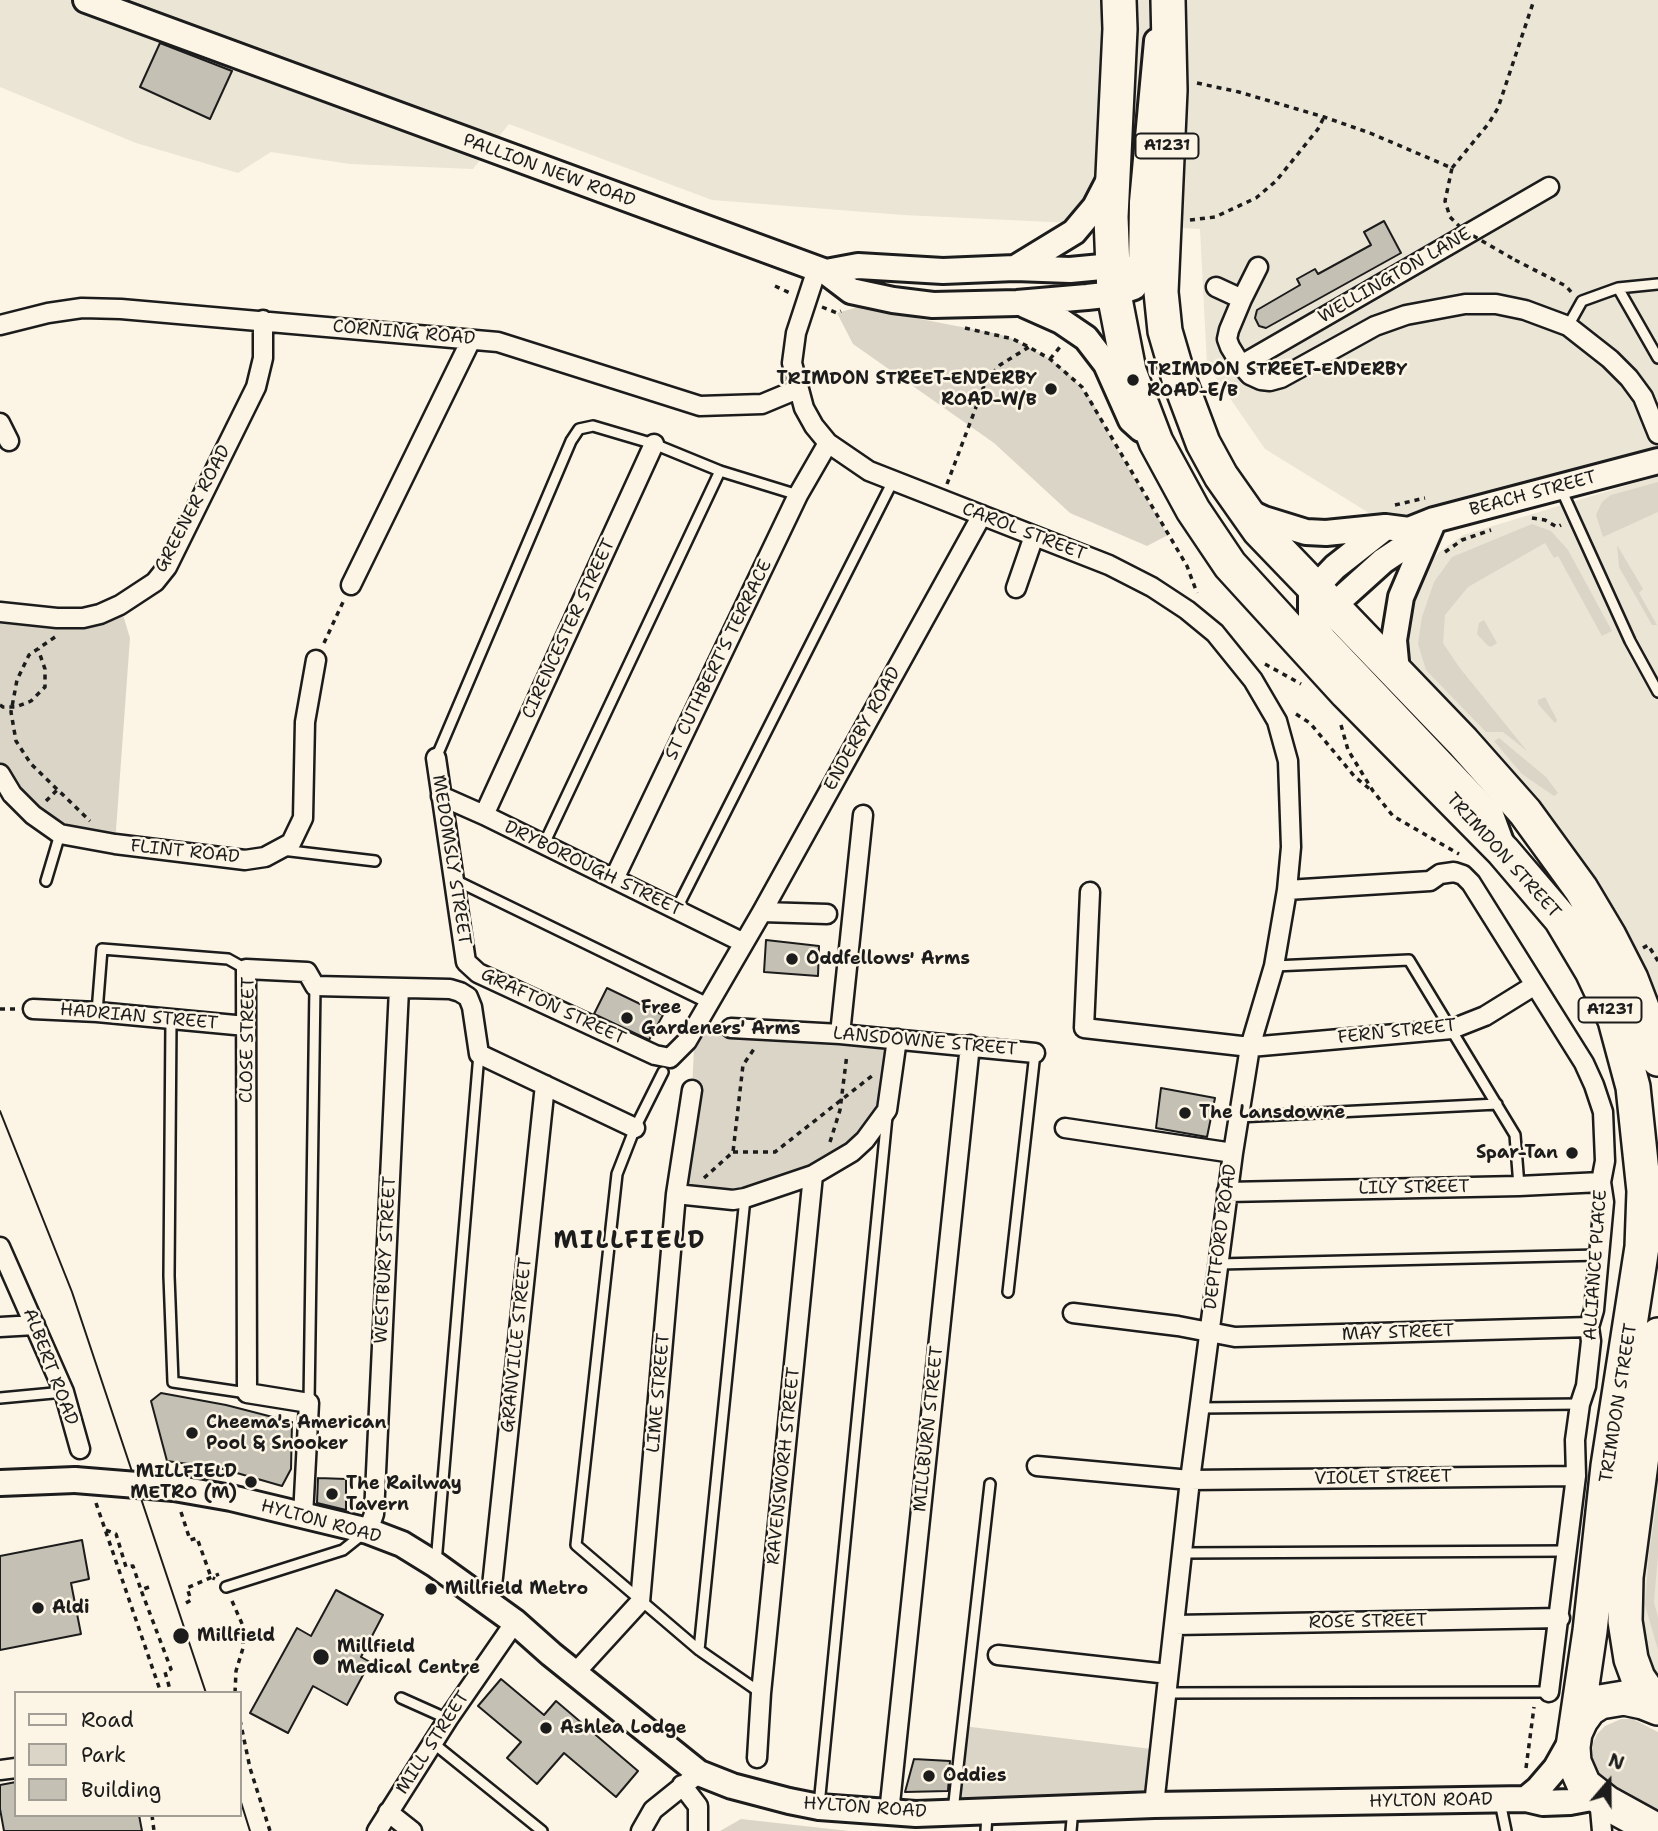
<!DOCTYPE html>
<style>
body{margin:0}
#map{position:relative;width:1658px;height:1831px;overflow:hidden;background:#fcf5e5;font-family:"Shantell Sans",sans-serif}
canvas{display:block}
.legend{position:absolute;left:14px;top:1691px;width:228px;height:126px;box-sizing:border-box;background:#fcf5e5;border:2px solid #a29e95;margin:0;padding:9px 12px;list-style:none;font-size:21px;color:#1c1c1c}
.legend li{display:flex;align-items:center;gap:14px;height:35px}
.legend b{width:35px;border:2px solid #a29e95}
.north{position:absolute;left:1574px;top:1747px;width:70px;height:70px;-webkit-text-stroke:5px #fcf5e5;paint-order:stroke;rotate:20deg;font-size:19px;font-weight:700;line-height:28px;text-align:center;color:#1c1c1c}
.north::after{content:'';display:block;margin:auto;width:24px;height:32px;background:#1c1c1c;clip-path:polygon(50% 0,100% 100%,50% 72%,0 100%)}
</style>
<div id="map">
<canvas width="1658" height="1831"></canvas>
<ul class="legend">
<li><b style="height:9px;background:#fcf5e5"></b>Road</li>
<li><b style="height:19px;background:#dbd5c8"></b>Park</li>
<li><b style="height:19px;background:#c4c0b3"></b>Building</li>
</ul>
<div class="north">N</div>
</div>
<script>
const context = document.querySelector('canvas').getContext('2d');
context.lineJoin = 'round';
function fill(path, color) {
  context.fillStyle = color;
  context.fill(path, 'evenodd');
}
function toPath(rows) {
  const path = new Path2D();
  for (const r of rows) {
    path.moveTo(r[0], r[1]);
    for (let i = 2; i < r.length; i += 2) path.lineTo(r[i], r[i + 1]);
  }
  return path;
}
function strokePath(path, color, width, dash) {
  context.strokeStyle = color;
  context.lineWidth = width;
  context.lineCap = dash ? 'butt' : 'round';
  context.setLineDash(dash || []);
  context.stroke(path);
}
function label(font, color, halo, rows, align = 'center') {
  context.font = font + ' "Shantell Sans",sans-serif';
  context.lineWidth = 5;
  context.setLineDash([]);
  context.textBaseline = 'middle';
  context.strokeStyle = halo;
  context.fillStyle = color;
  for (const [text, x, y, turn = 0] of rows) {
    context.save();
    context.translate(x, y);
    context.rotate((+turn || 0) * Math.PI / 180);
    context.textAlign = isNaN(turn) ? turn : align;
    if (halo) context.strokeText(text, 0, 0);
    context.fillText(text, 0, 0);
    context.restore();
  }
}
const built = toPath([
 [0,0,1658,0,1658,464,1382,521,1265,449,1207,365,1200,229,903,215,712,200,509,124,473,169,350,164,271,152,238,173,136,143,0,87],
 [1658,476,1658,1010,1415,674,1408,652,1408,618,1418,586,1428,566,1439,552,1463,535],
 [1658,1423,1658,1686,1636,1630]
]);
const green = toPath([
 [858,307,998,334,1013,339,1050,359,1070,375,1092,401,1113,442,1168,535,1147,546,1070,513,994,443,853,344,837,313],
 [1658,482,1658,512,1603,537,1596,515,1602,502,1611,495],
 [1532,524,1551,531,1568,550,1612,631,1602,636,1558,556,1554,558,1545,543,1468,587,1445,615,1443,643,1459,667,1527,751,1503,732,1486,732,1426,670,1418,644,1422,617,1434,582,1452,557],
 [1617,545,1643,589,1639,593,1657,625,1652,625,1619,567],
 [120,605,130,638,115,844,60,834,0,774,0,612,57,618],
 [1484,620,1497,643,1491,647,1487,645,1477,634,1479,623],
 [1545,697,1557,720,1555,723,1538,704,1538,700],
 [1499,738,1546,777,1558,793,1554,796,1522,774,1494,741],
 [695,1027,897,1039,887,1110,865,1140,769,1191,676,1194,692,1090],
 [1658,1494,1658,1556,1654,1602,1658,1617,1658,1650,1645,1605,1649,1554],
 [1621,1719,1633,1719,1658,1732,1658,1813,1605,1780,1597,1772,1593,1762,1593,1743,1597,1734,1605,1726],
 [963,1726,1160,1750,1154,1805,953,1813],
 [741,1819,849,1831,720,1831]
]);
const building = toPath([
 [160,43,232,71,210,119,140,87,160,43],
 [1384,221,1401,253,1266,328,1259,326,1255,318,1257,310,1300,285,1297,279,1315,269,1318,274,1371,245,1364,232,1384,221],
 [766,940,819,946,818,976,764,972,766,940],
 [607,988,663,1015,649,1040,594,1014,607,988],
 [1161,1088,1215,1098,1207,1137,1156,1128,1161,1088],
 [161,1393,226,1405,292,1422,291,1469,282,1486,223,1469,167,1461,151,1401,161,1393],
 [318,1478,346,1479,346,1510,317,1503,318,1478],
 [82,1540,89,1579,71,1583,81,1634,0,1650,0,1556,82,1540],
 [336,1590,383,1615,361,1657,370,1662,347,1705,313,1686,288,1733,250,1713,297,1628,311,1636,336,1590],
 [501,1679,544,1715,556,1701,638,1771,616,1797,564,1753,537,1784,507,1758,521,1742,478,1706,501,1679],
 [914,1759,950,1761,948,1791,905,1792,914,1759],
 [16,1782,16,1815,139,1815,142,1831,4,1831,0,1809,0,1785,16,1782]
]);
const path = toPath([
 [1197,83,1239,92,1324,117,1370,133,1452,168,1445,201,1450,217],
 [1452,168,1489,123,1498,108,1534,0],
 [1190,220,1215,217,1256,198,1276,181,1318,129,1324,117],
 [1515,260,1566,286,1572,293],
 [775,286,790,293],
 [822,307,837,313,841,311],
 [965,328,1013,339,1029,347,1050,359,1082,387,1187,566,1197,593],
 [1050,359,1060,347],
 [947,484,984,386,991,375,1000,365,1029,347],
 [1395,505,1425,498],
 [1532,518,1545,520,1557,527,1561,525],
 [1445,552,1462,540,1491,530],
 [55,637,29,655,17,680,11,712,16,741,31,764,90,821],
 [324,643,343,602],
 [1265,664,1301,684],
 [0,705,3,707,16,707,31,701,45,687,45,669,38,649],
 [1296,714,1310,723,1355,777,1371,790],
 [1341,725,1348,750,1373,791,1393,816,1459,854],
 [46,801,57,790],
 [1643,948,1648,945,1658,961],
 [0,1009,15,1009],
 [830,1142,840,1110,847,1054],
 [733,1152,775,1152,873,1075],
 [704,1178,733,1152,743,1065,754,1049],
 [96,1503,161,1693],
 [181,1512,190,1540,197,1538,211,1577,215,1579],
 [106,1530,116,1534,126,1567,133,1566,141,1590],
 [149,1587,141,1590,171,1669,165,1672,171,1693],
 [232,1601,243,1626,243,1648,236,1671,235,1693],
 [186,1603,191,1600,187,1588,219,1574],
 [240,1720,250,1768,270,1831],
 [1526,1768,1534,1707],
 [152,1815,154,1831]
]);
const lane = toPath([
 [1618,288,1658,358],
 [1568,326,1582,301,1618,288,1658,284],
 [1561,489,1630,641,1658,692],
 [436,758,571,441,579,429,593,426,654,444,720,471,798,495],
 [544,844,720,471],
 [282,850,375,861],
 [455,880,708,1003],
 [46,881,60,834],
 [676,910,893,481],
 [1274,966,1409,960,1515,1135,1519,1186],
 [97,1012,102,949,228,959,246,969],
 [171,1020,169,1276,173,1382,247,1393],
 [663,1072,635,1128,617,1174,576,1545,699,1650,761,1693],
 [1238,1117,1497,1104],
 [1219,1264,1599,1255],
 [1008,1292,1035,1053],
 [0,1398,64,1392],
 [309,1403,315,986],
 [1199,1408,1580,1404],
 [1183,1553,1567,1551],
 [436,1563,479,1054],
 [226,1587,343,1550,363,1534],
 [699,1650,745,1198],
 [1167,1693,1549,1692],
 [401,1698,448,1719],
 [433,1743,542,1831],
 [1500,1802,1506,1831],
 [819,1805,887,1116],
 [953,1811,990,1484],
 [986,1831,987,1814],
 [1071,1831,1073,1808]
]);
const street = toPath([
 [817,269,796,333,792,363,804,408,814,426,828,443,869,471,1109,565,1152,587,1187,610,1215,633,1253,680,1277,721,1288,761,1291,847,1287,890,1274,966,1250,1047,1233,1153,1190,1480,1154,1805],
 [1216,287,1242,299,1258,267],
 [1242,299,1229,330,1227,339,1230,347,1241,365,1250,375,1261,380,1270,381,1281,378,1375,326,1406,315,1465,304,1496,304,1525,310,1568,326,1610,359,1629,378,1643,397,1658,434],
 [0,325,48,313,82,308,121,309,498,342,700,406,762,404,798,389],
 [1241,365,1549,187],
 [0,423,9,441],
 [351,585,471,340],
 [1016,588,1034,536],
 [0,612,57,618,83,618,100,614,120,605,155,582,167,567,256,387,263,358,263,320],
 [436,758,466,962,478,973,655,1055,670,1058,687,1041,762,912,982,515],
 [0,774,12,794,33,815,60,834,115,844,245,860,265,857,291,843,303,818,305,722,316,660],
 [441,796,484,815,744,943],
 [484,815,654,444],
 [614,879,798,495,828,443],
 [1287,890,1430,881,1440,874,1454,872,1463,875,1471,883,1584,1063,1594,1085,1603,1112,1605,1161,1601,1182,1604,1202,1594,1310,1589,1327,1591,1341,1586,1386,1580,1404,1575,1440,1576,1476,1549,1692],
 [1090,892,1084,1028,1250,1047,1452,1029,1485,1016,1535,985],
 [762,912,827,914],
 [33,1009,97,1012,246,1026],
 [731,1028,840,1034,1035,1053],
 [840,1034,863,815],
 [1065,1128,1233,1153],
 [1227,1192,1519,1186,1601,1182],
 [676,1194,733,1200,745,1198,813,1175,852,1152,865,1140,887,1110,897,1039],
 [0,1247,64,1392,80,1449],
 [1073,1313,1178,1326,1235,1337,1589,1327],
 [0,1327,35,1325],
 [1037,1466,1190,1480,1576,1476],
 [303,1516,309,1403,247,1393,246,969,307,972,315,986,450,989,460,992,468,997,472,1007,479,1054,635,1128],
 [368,1531,374,1514,399,989],
 [490,1605,545,1085],
 [1175,1625,1560,1618],
 [998,1655,1168,1674],
 [576,1672,640,1602,676,1194,692,1090],
 [757,1758,761,1693,813,1175],
 [0,1770,16,1768],
 [682,1785,698,1806,698,1831],
 [1599,1798,1602,1831],
 [388,1812,412,1831],
 [889,1813,970,1045],
 [377,1831,448,1719,515,1622],
 [641,1831,653,1810,699,1773]
]);
const secondary = toPath([
 [86,0,826,272,851,291,893,300,933,305,1017,303,1087,297,1114,294,1134,287,1138,280,1141,271,1142,202,1157,41],
 [1015,268,1074,232,1095,207,1109,180],
 [826,272,858,266,943,271,1015,268,1070,270,1112,266,1129,269],
 [1025,305,1061,321,1086,338,1106,364,1131,420,1141,429],
 [1247,511,1264,519,1306,532,1326,533,1385,527],
 [1320,613,1332,607,1383,561,1404,547,1409,530],
 [1397,672,1394,640,1401,597,1434,520],
 [1502,845,1491,815,1324,639,1315,627,1311,616,1311,595,1314,589,1335,567,1386,527,1409,530,1434,520,1658,461],
 [0,1483,75,1480],
 [174,1488,231,1498,368,1531,402,1544,436,1565,515,1622,551,1654,699,1773,732,1786,789,1801,819,1807,916,1814,1154,1805,1526,1799,1543,1803,1570,1802,1597,1797],
 [1526,1799,1538,1789,1556,1768,1574,1736]
]);
const highway = toPath([
 [1119,0,1120,29,1111,217,1114,294,1129,371,1156,442,1193,510,1230,565,1347,693,1503,851,1561,919,1592,971,1615,1020,1633,1087,1644,1191,1642,1247,1608,1466,1590,1631,1575,1733],
 [1168,0,1170,90,1161,292,1165,331,1179,379,1203,443,1221,476,1259,530,1463,742,1525,812,1581,889,1609,936,1631,979,1646,1018,1658,1059],
 [1658,1335,1626,1577,1625,1621,1631,1659,1638,1678,1658,1707],
 [1658,1708,1643,1702,1624,1698,1600,1702,1589,1709,1581,1720,1575,1733,1573,1747,1574,1762,1584,1785,1607,1803,1658,1831]
]);
const tram = toPath([
 [0,1111,72,1292,206,1693],
 [240,1799,250,1831]
]);
const pathBridge = toPath([
 [1450,217,1463,230,1515,260]
]);
const secondaryBridge = toPath([
 [75,1480,174,1488]
]);
const markers = [
 [1133,380,7,"#1c1c1c"],
 [1051,389,7,"#1c1c1c"],
 [792,959,7,"#1c1c1c"],
 [627,1018,7,"#1c1c1c"],
 [1185,1113,7,"#1c1c1c"],
 [1572,1153,7,"#1c1c1c"],
 [192,1433,7,"#1c1c1c"],
 [251,1482,7,"#1c1c1c"],
 [332,1494,7,"#1c1c1c"],
 [431,1589,7,"#1c1c1c"],
 [38,1608,7,"#1c1c1c"],
 [181,1636,9,"#1c1c1c"],
 [321,1657,9,"#1c1c1c"],
 [546,1728,7,"#1c1c1c"],
 [929,1776,7,"#1c1c1c"]
];
const shields = [
 [1167,146,63],
 [1610,1010,63]
];
const shieldNames = [
 ["A1231",1167,146],
 ["A1231",1610,1010]
];
const streetNames = [
 ["PALLION NEW ROAD",549,171,20],
 ["WELLINGTON LANE",1395,276,-30],
 ["CORNING ROAD",404,333,5],
 ["BEACH STREET",1533,494,-15],
 ["GREENER ROAD",193,509,-62],
 ["CAROL STREET",1024,532,21],
 ["CIRENCESTER STREET",569,629,-65],
 ["ST CUTHBERT'S TERRACE",719,660,-64],
 ["ENDERBY ROAD",863,729,-61],
 ["FLINT ROAD",185,852,6],
 ["TRIMDON STREET",1503,856,48],
 ["MEDOMSLY STREET",451,860,81],
 ["DRYBOROUGH STREET",593,869,26],
 ["GRAFTON STREET",553,1007,25],
 ["HADRIAN STREET",139,1017,5],
 ["FERN STREET",1397,1032,-6],
 ["CLOSE STREET",248,1040,-89],
 ["LANSDOWNE STREET",925,1042,5],
 ["LILY STREET",1414,1188,-1],
 ["DEPTFORD ROAD",1221,1237,-82],
 ["WESTBURY STREET",386,1260,-87],
 ["ALLIANCE PLACE",1596,1265,-86],
 ["MAY STREET",1398,1333,-2],
 ["GRANVILLE STREET",517,1345,-84],
 ["ALBERT ROAD",50,1367,69],
 ["LIME STREET",659,1393,-85],
 ["TRIMDON STREET",1619,1403,-81],
 ["MILLBURN STREET",929,1429,-84],
 ["RAVENSWORH STREET",784,1466,-84],
 ["VIOLET STREET",1383,1478,-1],
 ["HYLTON ROAD",321,1522,15],
 ["ROSE STREET",1368,1622,-1],
 ["MILL STREET",433,1743,-57],
 ["HYLTON ROAD",1431,1801,-1],
 ["HYLTON ROAD",865,1808,4]
];
const poiNames = [
 ["TRIMDON STREET-ENDERBY",1147,370],
 ["ROAD-E/B",1147,391],
 ["TRIMDON STREET-ENDERBY",1037,379,"right"],
 ["ROAD-W/B",1037,400,"right"],
 ["Oddfellows' Arms",806,959],
 ["Free",641,1008],
 ["Gardeners' Arms",641,1029],
 ["The Lansdowne",1199,1113],
 ["Spar-Tan",1558,1153,"right"],
 ["Cheema's American",206,1423],
 ["Pool & Snooker",206,1444],
 ["MILLFIELD",237,1472,"right"],
 ["METRO (M)",237,1493,"right"],
 ["The Railway",346,1484],
 ["Tavern",346,1505],
 ["Millfield Metro",445,1589],
 ["Aldi",52,1608],
 ["Millfield",197,1636],
 ["Millfield",337,1647],
 ["Medical Centre",337,1668],
 ["Ashlea Lodge",560,1728],
 ["Oddies",943,1776]
];
const districtNames = [
 ["MILLFIELD",630,1242]
];
fill(built, '#ebe5d6');
fill(green, '#dbd5c8');
fill(building, '#c4c0b3');
strokePath(building, '#1c1c1c', 2);
strokePath(lane, '#1c1c1c', 14);
strokePath(street, '#1c1c1c', 23);
strokePath(secondary, '#1c1c1c', 30);
strokePath(highway, '#1c1c1c', 38);
strokePath(path, '#1c1c1c', 3.5, [5, 5]);
strokePath(lane, '#fcf5e5', 9);
strokePath(street, '#fcf5e5', 18);
strokePath(secondary, '#fcf5e5', 24);
strokePath(highway, '#fcf5e5', 33);
strokePath(tram, '#1c1c1c', 2);
strokePath(secondaryBridge, '#1c1c1c', 30, []);
strokePath(pathBridge, '#1c1c1c', 3.5, [5, 5]);
strokePath(secondaryBridge, '#fcf5e5', 24);
for (const [x, y, r, color] of markers) {
  const dot = new Path2D();
  dot.arc(x, y, r, 0, 2 * Math.PI);
  context.fillStyle = color;
  context.fill(dot);
  strokePath(dot, '#fcf5e5', 2.5);
}
for (const [x, y, w] of shields) {
  const box = new Path2D();
  box.roundRect(x - w / 2, y - 12.5, w, 25, 5);
  context.fillStyle = '#fcf5e5';
  context.fill(box);
  strokePath(box, '#1c1c1c', 2);
}
label('bold 16px', '#1c1c1c', null, shieldNames);
label('18px', '#1c1c1c', '#fcf5e5', streetNames);
label('bold 18px', '#1c1c1c', '#fcf5e5', poiNames, 'left');
context.letterSpacing = '2px';
label('bold 24px', '#1c1c1c', '#fcf5e5', districtNames);
context.letterSpacing = '0px';
</script>
